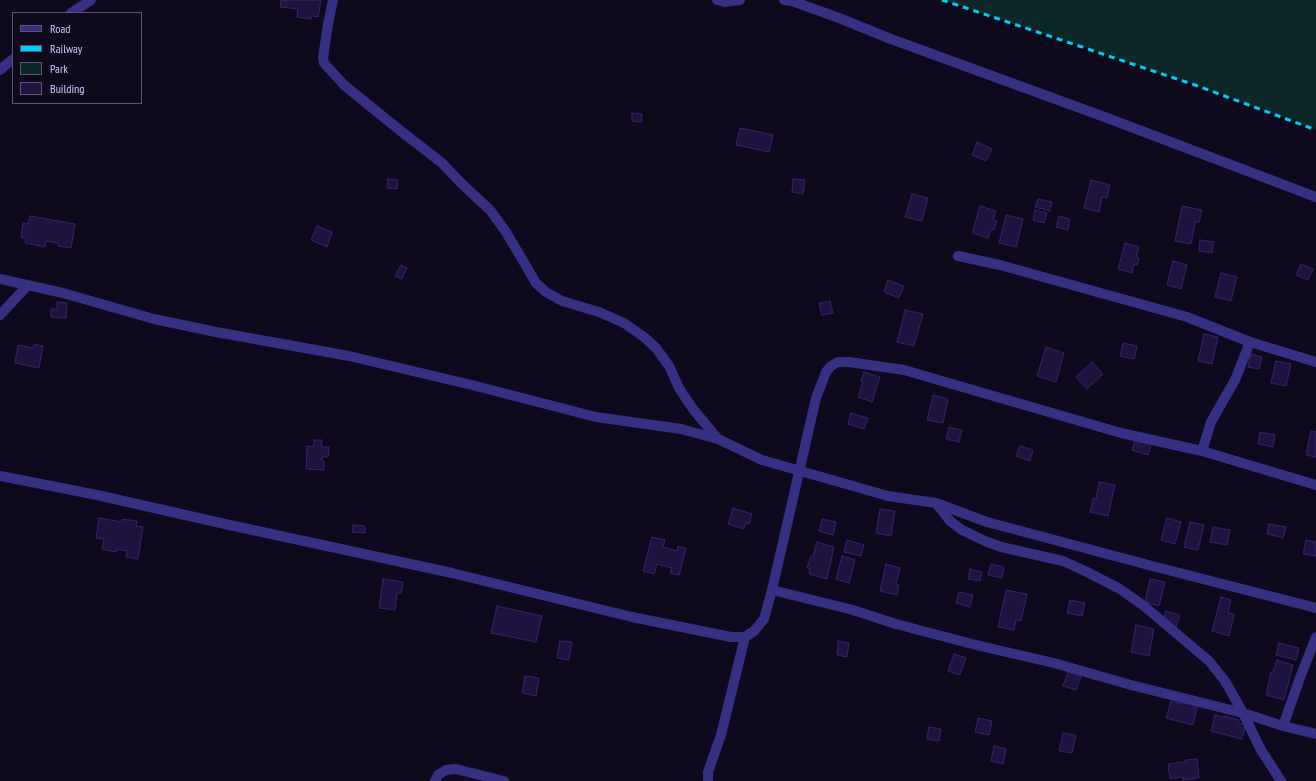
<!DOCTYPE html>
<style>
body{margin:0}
#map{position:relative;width:1316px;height:781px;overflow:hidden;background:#0e091d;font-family:"PT Sans Narrow",sans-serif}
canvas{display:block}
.legend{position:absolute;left:12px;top:12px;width:130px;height:92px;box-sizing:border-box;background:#0e091d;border:1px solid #5b5577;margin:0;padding:5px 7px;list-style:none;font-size:12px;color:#cfc6ff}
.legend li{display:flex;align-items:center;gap:8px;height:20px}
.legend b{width:20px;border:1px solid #5b5577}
</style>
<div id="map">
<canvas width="1316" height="781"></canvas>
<ul class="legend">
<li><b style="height:5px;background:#372f81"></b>Road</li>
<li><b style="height:5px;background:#00ccf1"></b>Railway</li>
<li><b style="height:11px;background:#0c2728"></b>Park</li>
<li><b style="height:11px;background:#1f1440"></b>Building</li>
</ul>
</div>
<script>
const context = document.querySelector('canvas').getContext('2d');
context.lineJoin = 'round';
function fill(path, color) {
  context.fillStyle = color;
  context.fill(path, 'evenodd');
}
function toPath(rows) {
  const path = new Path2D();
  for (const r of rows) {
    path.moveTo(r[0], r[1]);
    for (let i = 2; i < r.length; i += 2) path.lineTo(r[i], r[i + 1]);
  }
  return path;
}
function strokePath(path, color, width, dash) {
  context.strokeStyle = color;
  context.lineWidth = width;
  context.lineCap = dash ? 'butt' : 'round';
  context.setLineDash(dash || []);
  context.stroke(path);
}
const green = toPath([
 [942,0,1316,0,1316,130,1195,85]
]);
const building = toPath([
 [281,0,321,0,318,17,312,16,311,19,297,17,298,9,280,7,281,0],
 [632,113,642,114,641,122,632,121,632,113],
 [740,128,773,135,769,152,736,145,740,128],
 [977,142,992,149,986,161,972,155,977,142],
 [388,179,398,180,397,189,387,188,388,179],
 [793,179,805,180,803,194,792,192,793,179],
 [1091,180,1110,185,1107,198,1102,197,1099,212,1084,208,1091,180],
 [912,194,928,198,922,221,905,217,912,194],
 [1038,199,1052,202,1050,211,1035,207,1038,199],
 [980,206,996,211,993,220,997,221,994,230,991,229,988,238,972,233,980,206],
 [1182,206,1202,210,1199,222,1195,222,1191,244,1175,241,1182,206],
 [1035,210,1047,213,1044,223,1033,220,1035,210],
 [1006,215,1023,219,1016,247,999,243,1006,215],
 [30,216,75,224,71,248,58,246,58,243,46,241,45,247,25,243,26,238,21,237,23,223,28,224,30,216],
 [1059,216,1070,219,1068,230,1056,227,1059,216],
 [317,226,332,232,327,247,311,240,317,226],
 [1200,240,1214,242,1212,253,1199,251,1200,240],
 [1125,243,1139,247,1136,257,1139,258,1137,265,1134,264,1132,273,1118,269,1125,243],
 [1173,261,1187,265,1181,289,1167,285,1173,261],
 [1301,264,1313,269,1308,280,1296,275,1301,264],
 [401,265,407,268,402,279,395,276,401,265],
 [1221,273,1237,277,1231,301,1215,297,1221,273],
 [888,280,904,286,899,298,884,292,888,280],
 [830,301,833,313,822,315,819,303,830,301],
 [57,302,67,303,66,318,51,317,51,309,57,309,57,302],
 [905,310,923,314,914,346,897,342,905,310],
 [1204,334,1218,337,1212,364,1198,361,1204,334],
 [1123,343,1137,346,1134,359,1120,356,1123,343],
 [34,344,43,346,39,368,15,363,18,345,33,348,34,344],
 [1046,347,1064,353,1056,382,1037,376,1046,347],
 [1251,354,1262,357,1259,369,1248,367,1251,354],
 [1276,361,1291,364,1286,386,1271,383,1276,361],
 [1092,362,1103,374,1087,389,1076,377,1092,362],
 [864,372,880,377,872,402,858,397,863,381,861,381,864,372],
 [933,395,948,399,943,423,927,420,933,395],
 [851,413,868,418,864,429,848,424,851,413],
 [949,427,962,430,959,442,946,439,949,427],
 [1311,431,1316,432,1316,457,1306,455,1311,431],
 [1260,432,1275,435,1273,447,1258,444,1260,432],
 [1136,436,1152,441,1148,455,1132,450,1136,436],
 [314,440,322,440,321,447,329,447,328,457,322,457,322,461,324,461,324,470,306,469,307,446,313,447,314,440],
 [1020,446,1033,450,1030,461,1016,456,1020,446],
 [1099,482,1115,485,1108,516,1090,512,1093,498,1096,499,1099,482],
 [733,508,752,514,749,524,746,523,744,529,728,524,733,508],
 [880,509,895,511,891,536,876,533,880,509],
 [99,518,122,522,122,519,137,521,136,526,143,527,138,559,126,557,127,551,117,549,116,552,102,549,104,539,96,538,99,518],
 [1167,518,1181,522,1175,544,1161,540,1167,518],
 [822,519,836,522,833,535,819,531,822,519],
 [1190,522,1204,525,1198,550,1184,547,1190,522],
 [1269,524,1286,527,1283,538,1267,534,1269,524],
 [353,525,365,526,365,533,352,532,353,525],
 [1213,527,1230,530,1227,545,1210,542,1213,527],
 [652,537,665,540,663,547,677,551,678,546,686,548,679,575,670,573,672,568,657,564,654,574,643,571,652,537],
 [847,540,864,545,861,556,844,552,847,540],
 [1306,540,1316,542,1316,556,1303,554,1306,540],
 [817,542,834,547,827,579,809,574,810,569,807,568,811,556,813,557,817,542],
 [842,556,855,560,849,583,836,579,842,556],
 [886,564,900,568,896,584,899,585,897,595,880,591,886,564],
 [991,564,1004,567,1002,578,988,575,991,564],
 [970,569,982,572,980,581,968,579,970,569],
 [383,579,403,582,401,593,397,593,395,610,379,608,383,579],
 [1150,579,1165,582,1159,606,1145,602,1150,579],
 [1006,590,1027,594,1021,621,1016,620,1014,630,998,627,1006,590],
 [959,592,973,595,970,607,956,603,959,592],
 [1221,597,1231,600,1228,613,1234,614,1229,636,1212,631,1221,597],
 [1070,600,1085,603,1082,616,1067,613,1070,600],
 [497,606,542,616,536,642,491,633,497,606],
 [1166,611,1180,615,1176,627,1162,623,1166,611],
 [1136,625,1154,629,1149,656,1131,652,1136,625],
 [560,641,572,642,569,660,557,658,560,641],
 [838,641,849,643,847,657,837,655,838,641],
 [1279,643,1299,648,1296,660,1276,655,1279,643],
 [954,654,966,658,960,675,948,671,954,654],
 [1277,660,1293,665,1284,700,1266,695,1271,672,1273,672,1277,660],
 [1068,672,1081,676,1076,690,1063,686,1068,672],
 [525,676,539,678,536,696,522,693,525,676],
 [1183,700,1198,704,1193,725,1166,718,1171,701,1182,704,1183,700],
 [1215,715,1223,717,1224,716,1239,720,1238,723,1245,725,1242,739,1211,731,1215,715],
 [978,718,992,721,989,735,975,732,978,718],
 [929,727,941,729,939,741,927,739,929,727],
 [1063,733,1076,735,1072,753,1059,751,1063,733],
 [994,746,1006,749,1003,764,991,761,994,746],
 [1197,759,1199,778,1183,780,1182,777,1170,779,1168,764,1185,762,1185,760,1197,759]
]);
const street = toPath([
 [333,0,328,24,323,58,324,63,344,85,397,128,442,163,462,184,490,210,506,232,536,283,546,292,562,301,599,312,624,323,644,337,656,348,669,366,679,388,693,409,718,439],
 [717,0,725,2,740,0],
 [784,0,792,1,839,18,891,39,1110,119,1316,197],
 [71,13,91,0],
 [0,70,13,59],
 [958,256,1000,265,1187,317,1250,342,1316,362],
 [0,279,63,293,154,319,216,332,349,356,472,385,596,417,681,429,718,439,762,460,888,496,936,503,987,522,1156,567,1316,608],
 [0,315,27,286],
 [1202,451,1211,422,1235,380,1250,342],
 [0,476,97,495,225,524,452,573,632,617,731,637,745,637,754,631,764,619,772,590,816,398,826,372,831,366,838,362,849,362,904,370,1121,433,1202,451,1316,485],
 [936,503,950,521,962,530,985,541,1001,547,1063,561,1085,571,1120,589,1144,606,1209,661,1225,681,1243,713,1261,750,1281,781],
 [772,590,853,610,896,624,976,645,1054,663,1131,685,1243,713,1283,726,1316,734],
 [1283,726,1301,675,1316,637],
 [435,781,438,775,446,770,456,769,504,781],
 [708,781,708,772,721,735,745,637]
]);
const rail = toPath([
 [942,0,1195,85,1316,130]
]);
fill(green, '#0c2728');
fill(building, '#1f1440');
strokePath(building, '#36236f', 1);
strokePath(street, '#372f81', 10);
strokePath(rail, '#00ccf1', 3, [6, 5]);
</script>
